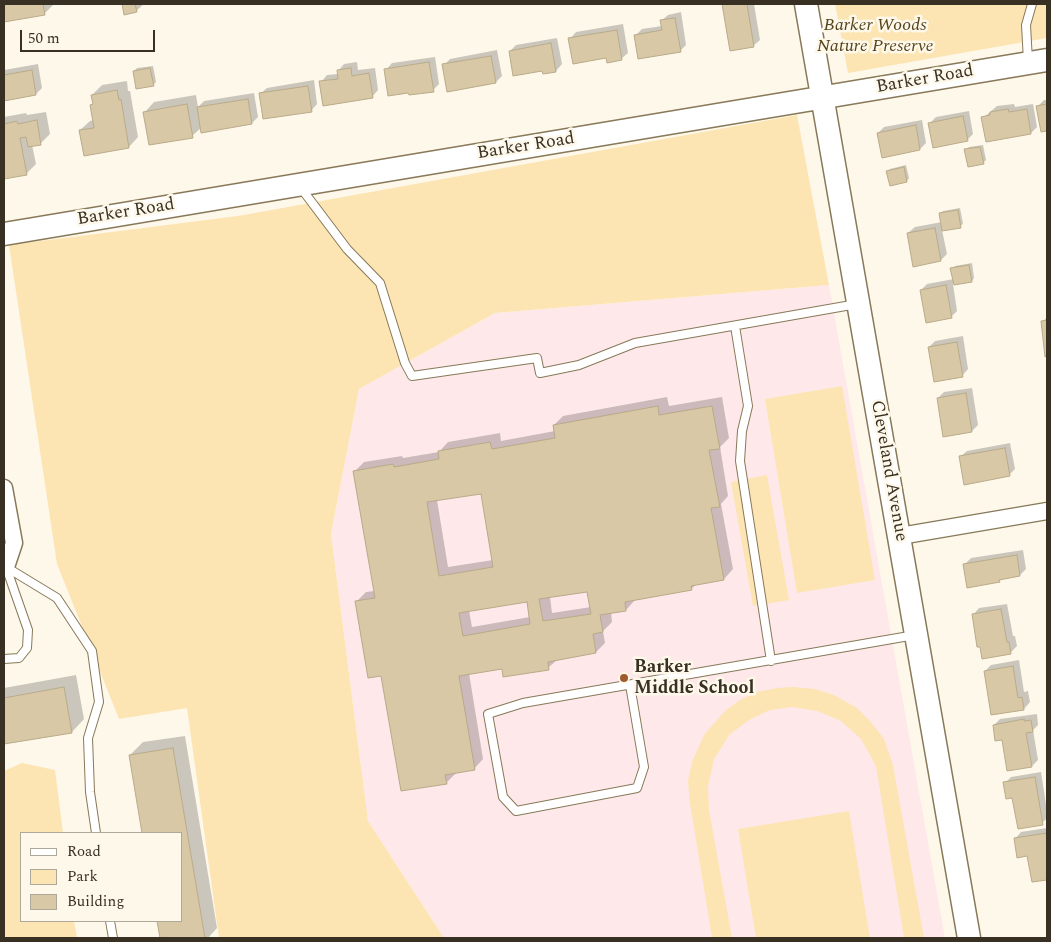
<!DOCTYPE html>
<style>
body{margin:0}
#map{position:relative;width:1051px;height:942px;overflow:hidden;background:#fef8ea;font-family:Spectral,serif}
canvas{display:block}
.frame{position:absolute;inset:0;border:5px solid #373023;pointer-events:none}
.legend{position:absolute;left:20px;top:832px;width:162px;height:90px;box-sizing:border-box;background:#fef8ea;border:1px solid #aea89a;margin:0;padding:6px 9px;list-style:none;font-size:15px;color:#373023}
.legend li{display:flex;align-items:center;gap:10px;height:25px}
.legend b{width:25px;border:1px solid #aea89a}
.scale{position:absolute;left:20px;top:30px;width:135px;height:22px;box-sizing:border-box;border:2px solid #373023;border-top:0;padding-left:6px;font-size:15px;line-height:18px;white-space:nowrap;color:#373023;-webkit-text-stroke:4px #fef8ea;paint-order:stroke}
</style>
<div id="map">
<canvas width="1051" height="942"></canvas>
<div class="frame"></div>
<ul class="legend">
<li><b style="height:6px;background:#fff"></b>Road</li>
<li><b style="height:14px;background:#fce5b3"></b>Park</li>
<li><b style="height:14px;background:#d8c8a6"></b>Building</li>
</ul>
<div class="scale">50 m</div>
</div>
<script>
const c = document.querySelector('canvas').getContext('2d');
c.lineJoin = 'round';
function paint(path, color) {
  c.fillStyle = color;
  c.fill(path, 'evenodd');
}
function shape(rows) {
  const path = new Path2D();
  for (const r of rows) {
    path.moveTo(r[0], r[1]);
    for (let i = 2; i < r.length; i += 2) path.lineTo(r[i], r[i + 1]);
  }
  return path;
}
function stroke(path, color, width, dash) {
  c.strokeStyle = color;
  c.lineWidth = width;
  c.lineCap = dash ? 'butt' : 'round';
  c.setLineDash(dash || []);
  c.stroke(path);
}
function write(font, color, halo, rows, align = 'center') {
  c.font = font + ' Spectral,serif';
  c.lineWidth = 5;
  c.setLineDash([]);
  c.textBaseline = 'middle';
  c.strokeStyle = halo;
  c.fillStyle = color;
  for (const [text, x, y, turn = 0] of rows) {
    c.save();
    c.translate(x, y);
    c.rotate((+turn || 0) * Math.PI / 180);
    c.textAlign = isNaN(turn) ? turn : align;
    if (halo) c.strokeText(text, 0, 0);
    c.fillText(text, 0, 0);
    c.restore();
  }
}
paint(shape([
 [829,285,945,938,444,938,368,821,331,534,359,389,495,313]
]), '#fee8ea');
paint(shape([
 [835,4,1047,4,1047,38,848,73],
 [797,115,829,285,495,313,359,389,331,534,368,821,444,938,219,938,187,708,119,719,57,564,9,245,238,216],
 [842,386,875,580,797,593,765,399],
 [767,475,789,600,753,606,731,482],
 [793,687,815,689,834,695,857,708,870,721,884,739,893,765,924,938,904,938,876,766,861,739,841,721,817,711,792,707,770,710,749,720,730,734,714,759,708,787,709,810,732,938,712,938,690,803,688,781,692,762,704,735,726,710,740,700,757,692,777,688],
 [22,763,55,770,63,833,21,833,21,921,74,921,77,938,4,938,4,771],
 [849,811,870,938,756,938,738,829]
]), '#fce5b3');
paint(shape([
 [4,4,54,4,44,14,4,21],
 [123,4,144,4,136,11,125,13],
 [723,4,754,4,760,40,753,46,731,50],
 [681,12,686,45,680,51,636,35,642,29,662,26,661,21,668,15],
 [623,24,628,53,621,59,607,57,570,39,576,32],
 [557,38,562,64,556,71,544,73,543,69,510,51,516,45],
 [497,50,502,76,496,82,444,65,450,59],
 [435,57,439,84,433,90,386,70,392,63],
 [357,62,358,70,375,68,378,90,372,97,321,82,327,75,338,74,338,71,344,64],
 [38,64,42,88,36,94,4,99,4,70],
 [153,66,156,82,153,85,134,71,137,68],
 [314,80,317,104,311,111,260,94,267,88],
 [127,81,128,91,130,91,138,137,129,147,80,130,90,121,94,120,92,105,94,103,92,95,102,85],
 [254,93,258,117,252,123,202,131,201,128,192,136,145,112,154,102,196,95,198,107,204,101],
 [1044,100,1047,100,1047,130,1042,131,1037,107],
 [1014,104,1015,107,1033,104,1037,127,1031,133,983,118,997,106],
 [969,111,973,134,967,140,930,123,936,117],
 [46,112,50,134,40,144,32,145,36,164,26,174,4,178,4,117,26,113,27,115],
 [922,120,926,143,920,149,878,133,884,127],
 [983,145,986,160,983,163,966,150,969,147],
 [906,165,909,178,907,181,888,171,890,169],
 [960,208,963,224,960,226,942,230,947,254,941,260,908,233,915,227,942,222,941,214,943,211],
 [972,263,974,278,972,281,953,284,957,311,951,317,921,290,927,284,954,279,952,269,955,266],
 [1047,317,1047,355,1046,355,1043,322],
 [963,336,968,369,962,376,929,347,935,341],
 [972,388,978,425,972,431,938,398,944,392],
 [667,397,669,406,722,397,729,438,720,447,728,496,721,504,733,569,724,579,697,584,691,589,635,600,626,610,611,612,612,622,603,631,605,643,596,652,558,659,548,668,503,667,469,673,483,759,474,769,456,773,446,783,382,675,356,602,366,592,375,591,354,472,364,462,402,456,403,458,439,452,448,442,500,433,501,441,555,431,554,425,563,416],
 [482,492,493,560,448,567,437,500],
 [588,591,591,607,552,613,550,597],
 [528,601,530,617,472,627,469,610],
 [1010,443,1015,469,1009,475,960,457,967,451],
 [1023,550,1026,569,1020,575,1002,578,999,581,964,565,971,558],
 [1007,604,1013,636,1015,636,1017,646,1010,653,973,615,979,608],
 [1019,660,1024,692,1028,691,1030,702,1024,709,985,671,991,665],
 [76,675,84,719,72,732,4,742,4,688],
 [1037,714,1038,725,1033,730,1038,760,1032,766,1003,739,994,725,1000,719],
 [185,736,217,928,208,938,161,938,158,921,181,921,181,833,143,833,130,755,143,742],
 [1041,772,1047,811,1047,818,1042,823,1013,796,1005,783,1011,777],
 [1047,828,1047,878,1033,881,1028,854,1015,839,1021,832]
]), '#0003');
const building = shape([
 [4,4,43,4,45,15,4,22,4,4],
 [122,4,135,4,137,12,124,15,122,4],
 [722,4,747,4,754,47,730,51,722,4],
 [675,18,681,52,638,59,634,35,662,30,660,20,675,18],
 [617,30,622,60,607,63,606,58,573,64,568,38,617,30],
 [551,43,556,72,543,74,542,71,513,76,509,51,551,43],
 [491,56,496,83,447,92,442,64,491,56],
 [429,62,434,92,409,95,408,93,388,96,384,69,429,62],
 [150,68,154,86,136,89,133,71,150,68],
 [351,68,352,76,369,73,373,98,323,106,319,81,338,79,337,70,351,68],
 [32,70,36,95,4,101,4,75,32,70],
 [308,86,312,112,263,119,259,93,308,86],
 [117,90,119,100,121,99,129,148,84,156,79,130,94,128,90,105,93,104,91,95,117,90],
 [248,99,252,124,201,133,197,107,248,99],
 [187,104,193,138,149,145,143,112,187,104],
 [1047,104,1047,131,1041,132,1036,106,1047,104],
 [1008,109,1009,112,1027,109,1031,134,986,142,981,117,990,115,990,112,1008,109],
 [963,116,968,141,933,148,928,123,963,116],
 [37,120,41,145,28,147,26,137,20,138,27,175,4,179,4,124,17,121,18,124,37,120],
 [916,125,920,150,882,158,877,133,916,125],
 [980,147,984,164,968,167,964,149,980,147],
 [904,167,907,182,890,186,886,171,904,167],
 [958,210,961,228,942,231,939,213,958,210],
 [935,228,941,261,913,267,907,233,935,228],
 [969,265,972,282,954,285,950,268,969,265],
 [946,285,952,318,926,323,920,290,946,285],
 [1047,320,1047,356,1045,357,1041,321,1047,320],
 [957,342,963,377,934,382,928,347,957,342],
 [966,393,972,432,943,437,937,398,966,393],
 [658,406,659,415,712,406,720,449,709,450,720,507,711,508,724,580,691,586,692,590,625,602,626,611,600,615,603,632,593,634,596,653,548,662,549,670,503,677,502,669,459,676,475,770,445,775,447,784,401,791,381,676,368,678,355,601,375,598,353,471,393,464,394,467,439,459,438,451,490,442,492,449,555,438,553,425,658,406],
 [481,494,493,567,439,576,427,502,481,494],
 [587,592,591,614,543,621,539,599,587,592],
 [527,602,530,624,463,636,459,613,527,602],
 [1005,448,1010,476,964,485,959,456,1005,448],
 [1017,555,1020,576,999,580,1000,582,967,588,963,564,1017,555],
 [1001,609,1007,642,1009,642,1011,654,982,659,980,647,977,647,972,614,1001,609],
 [1013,666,1018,698,1022,697,1024,710,991,715,984,671,1013,666],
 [64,687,72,733,4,744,4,698,64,687],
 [1024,719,1024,721,1031,720,1033,732,1026,733,1032,767,1007,771,1002,740,995,741,993,725,1024,719],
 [173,748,205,938,160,938,157,921,181,921,181,833,142,833,129,755,173,748],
 [1035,777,1043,825,1018,829,1012,798,1006,799,1003,782,1035,777],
 [1047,833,1047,880,1032,882,1027,856,1017,858,1014,838,1047,833]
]);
paint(building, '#d8c8a6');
stroke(building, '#b9aa89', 1);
const lane = shape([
 [1028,61,1026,25,1032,4],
 [301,188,347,249,380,283,405,363,412,376,537,358,540,373,579,365,635,343,857,304],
 [735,326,748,406,742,431,740,461,771,661],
 [6,567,57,598,92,651,99,702,88,738,90,792,96,833],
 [4,659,19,658,27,648,28,630,6,567],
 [630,685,644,767,637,788,516,811,503,797,488,714,523,703,915,635],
 [110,921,113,938]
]);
const street = shape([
 [4,488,14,543,6,567,4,569],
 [900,536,1047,511]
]);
const secondary = shape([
 [806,4,969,938],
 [4,234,1047,60]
]);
stroke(lane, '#877959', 10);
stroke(street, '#877959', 19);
stroke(secondary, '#877959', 25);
stroke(lane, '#fff', 8);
stroke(street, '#fff', 16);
stroke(secondary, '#fff', 22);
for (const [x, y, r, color] of [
 [624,678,5,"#9f5a2d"]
]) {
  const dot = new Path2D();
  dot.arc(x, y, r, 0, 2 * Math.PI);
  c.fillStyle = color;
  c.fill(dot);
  stroke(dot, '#fef8ea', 2);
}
write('italic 18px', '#55441b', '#fef8ea', [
 ["Barker Woods",875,26],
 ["Nature Preserve",875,47]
]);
write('18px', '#373023', '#fef8ea', [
 ["Barker Road",925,80,-10],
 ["Barker Road",526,147,-9],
 ["Barker Road",126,213,-9],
 ["Cleveland Avenue",888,471,80]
]);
write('bold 18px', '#373023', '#fef8ea', [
 ["Barker",634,668],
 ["Middle School",634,689]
], 'left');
</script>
